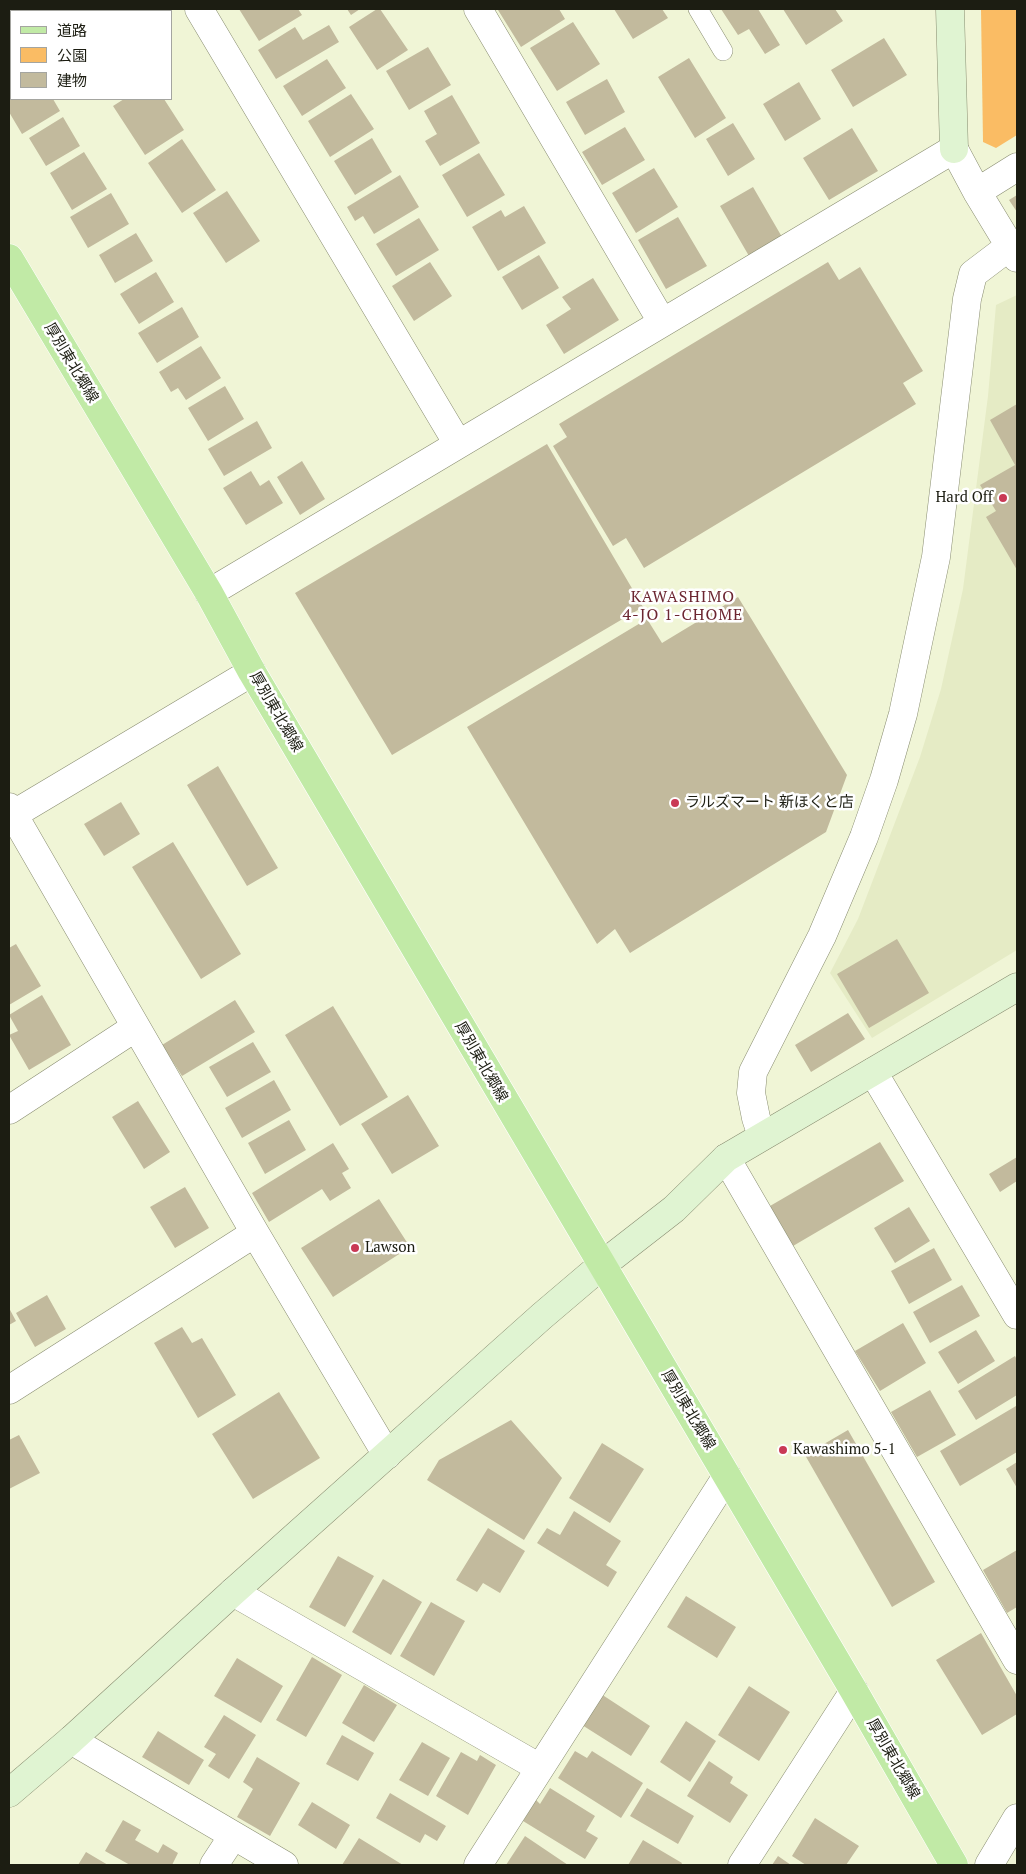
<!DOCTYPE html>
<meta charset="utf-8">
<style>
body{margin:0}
#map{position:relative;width:1026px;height:1874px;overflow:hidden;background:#f0f5d6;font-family:"PT Serif","Noto Sans JP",serif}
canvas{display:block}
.frame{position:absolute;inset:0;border:10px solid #1c1d12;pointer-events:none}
.legend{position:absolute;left:10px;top:10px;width:162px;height:90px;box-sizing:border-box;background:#fff;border:1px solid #a4a5a0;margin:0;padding:6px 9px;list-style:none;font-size:15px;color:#1c1d12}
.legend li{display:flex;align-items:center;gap:10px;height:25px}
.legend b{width:25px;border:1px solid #a4a5a0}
</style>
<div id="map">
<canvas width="1026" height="1874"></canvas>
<div class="frame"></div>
<ul class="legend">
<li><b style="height:6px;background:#c1eaa6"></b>道路</li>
<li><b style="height:14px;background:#fabc64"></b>公園</li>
<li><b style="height:14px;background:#c2ba9d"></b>建物</li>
</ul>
</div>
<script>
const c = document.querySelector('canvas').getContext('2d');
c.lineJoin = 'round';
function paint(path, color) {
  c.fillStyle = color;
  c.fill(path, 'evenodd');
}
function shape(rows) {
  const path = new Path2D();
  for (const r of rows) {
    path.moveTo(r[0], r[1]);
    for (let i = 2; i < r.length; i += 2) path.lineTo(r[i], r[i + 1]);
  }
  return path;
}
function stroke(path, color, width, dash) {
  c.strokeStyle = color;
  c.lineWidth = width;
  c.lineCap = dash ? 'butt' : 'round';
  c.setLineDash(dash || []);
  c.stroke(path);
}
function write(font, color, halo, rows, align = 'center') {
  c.font = font + ' "PT Serif","Noto Sans JP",serif';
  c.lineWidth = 5;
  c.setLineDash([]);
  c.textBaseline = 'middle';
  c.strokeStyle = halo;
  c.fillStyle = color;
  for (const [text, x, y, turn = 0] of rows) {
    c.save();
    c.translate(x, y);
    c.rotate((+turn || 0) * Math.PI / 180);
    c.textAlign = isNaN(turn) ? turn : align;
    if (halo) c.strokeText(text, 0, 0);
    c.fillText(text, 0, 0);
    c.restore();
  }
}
paint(shape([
 [1017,295,1017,950,872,1038,830,973,858,919,920,757,941,689,963,589,988,396,996,305]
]), '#e5ebc5');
paint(shape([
 [981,9,1017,9,1017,135,996,148,983,142]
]), '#fabc64');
paint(shape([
 [239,9,298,9,302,15,259,41],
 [347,9,360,9,351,15],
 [377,9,380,9,408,50,377,70,349,27],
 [499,9,559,9,565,19,521,47,498,10],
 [614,9,662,9,668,18,633,39],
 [721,9,758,9,780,45,765,54,749,29,738,35],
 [783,9,835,9,843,21,806,45],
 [573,22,600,64,557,91,530,48],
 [329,25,339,42,276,79,258,50,295,27,303,40],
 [884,38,907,75,853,107,831,70],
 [9,47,11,51,11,86,9,88],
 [428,47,451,85,409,110,386,71],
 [689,58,726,118,695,138,658,77],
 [327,59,346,88,302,116,283,86],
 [607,79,625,112,585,135,566,102],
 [799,82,821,119,785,141,763,104],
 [351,94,374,129,330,157,308,121],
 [11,95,11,99,53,99,60,111,22,134,9,112,9,97],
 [452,95,480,143,440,166,425,141,437,134,424,111],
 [124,99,164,99,184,130,145,155,113,106],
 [63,117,80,146,46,166,29,138],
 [733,123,755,159,728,176,706,139],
 [625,127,645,160,602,185,582,152],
 [852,128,878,171,829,200,803,158],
 [372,138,392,172,355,195,334,161],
 [182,139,216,190,182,213,148,163],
 [84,152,107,189,72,210,50,173],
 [479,153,505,195,467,217,442,175],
 [654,168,678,207,636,233,612,193],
 [400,175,419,207,374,234,363,216,355,221,347,207],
 [753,187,782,237,749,256,720,206],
 [227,191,260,241,226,263,193,213],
 [111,193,129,224,88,248,70,217],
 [1017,195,1017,212,1009,200],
 [524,206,546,243,498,271,472,227,501,210,505,217],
 [678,217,707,266,666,289,638,240],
 [419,218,439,250,396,276,376,244],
 [136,233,153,261,115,283,99,255],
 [539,255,559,288,522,310,502,277],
 [430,262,452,296,414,321,392,286],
 [828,262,839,280,860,267,923,371,903,383,916,404,644,568,626,538,613,546,553,446,567,437,559,424],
 [156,272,174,302,139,324,120,294],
 [593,278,619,320,564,354,546,325,571,309,562,297],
 [182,307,199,337,157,363,138,333],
 [201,346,221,378,186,400,178,388,171,392,159,372],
 [225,386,244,419,208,441,188,408],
 [1017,404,1017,570,986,517,996,511,980,485,1015,465,990,420],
 [257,421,272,448,224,476,208,449],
 [547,444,643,607,392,755,295,593],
 [302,461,325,499,300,515,277,477],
 [251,471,260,486,269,480,283,503,246,525,223,488],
 [738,597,847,775,826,832,630,953,615,929,597,944,467,727,647,619,662,643],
 [218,766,278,868,247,886,187,785],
 [121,802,140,834,104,856,84,824],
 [173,842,241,954,201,979,132,867],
 [897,939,929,993,869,1028,837,974],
 [16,944,41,986,9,1005,9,948],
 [42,995,71,1045,29,1070,9,1035,18,1031,9,1015],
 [235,1000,255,1032,182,1076,162,1045],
 [333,1006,388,1097,340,1126,285,1035],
 [848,1013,865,1039,811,1072,795,1045],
 [253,1042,271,1072,227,1097,209,1067],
 [274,1080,291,1110,242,1138,225,1108],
 [408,1095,439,1146,392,1174,361,1124],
 [138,1101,170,1152,144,1169,112,1117],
 [289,1120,306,1150,265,1174,248,1143],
 [880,1142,904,1181,793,1246,770,1206],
 [333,1143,349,1169,342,1173,351,1188,330,1201,322,1189,269,1222,252,1193],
 [1017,1157,1017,1181,1000,1192,989,1174],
 [185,1187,209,1228,175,1248,150,1207],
 [379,1199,410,1247,333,1297,301,1248],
 [909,1207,930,1241,895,1263,874,1228],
 [934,1248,952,1280,909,1304,891,1271],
 [962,1285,980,1316,930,1343,913,1312],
 [47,1295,66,1329,35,1347,16,1313],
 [9,1308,16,1321,9,1325],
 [903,1323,926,1363,880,1391,855,1351],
 [182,1327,192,1343,202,1338,236,1395,198,1418,154,1343],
 [976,1330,995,1361,958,1384,938,1352],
 [1015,1356,1017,1360,1017,1395,976,1420,958,1391],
 [930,1390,956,1435,917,1457,891,1412],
 [279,1392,320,1458,253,1499,212,1434],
 [1016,1406,1017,1409,1017,1452,960,1486,940,1451],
 [511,1420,562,1478,524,1540,427,1480,439,1460],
 [848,1430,935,1582,892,1607,805,1455],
 [19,1435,40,1473,9,1489,9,1440],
 [602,1443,644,1469,610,1523,569,1498],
 [1017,1462,1017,1488,1006,1469],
 [574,1511,621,1541,606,1565,617,1572,608,1587,537,1543,547,1528,560,1535],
 [488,1528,525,1551,500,1593,483,1583,477,1592,456,1580],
 [1017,1550,1017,1607,1007,1613,983,1570],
 [338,1556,374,1576,345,1627,309,1607],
 [383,1579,422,1602,391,1655,352,1632],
 [686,1596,736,1627,717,1658,667,1627],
 [431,1602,465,1621,434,1676,400,1656],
 [981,1633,1017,1696,1017,1714,982,1735,936,1660],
 [312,1657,342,1675,306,1737,276,1720],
 [237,1658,283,1686,261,1723,214,1696],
 [364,1685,397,1705,374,1742,342,1723],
 [749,1686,790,1712,759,1761,718,1735],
 [601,1694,650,1726,631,1756,582,1725],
 [224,1715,256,1735,229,1779,208,1766,216,1754,204,1747],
 [686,1721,716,1741,690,1782,660,1762],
 [158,1731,204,1760,189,1785,142,1757],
 [342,1735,374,1753,358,1781,326,1764],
 [422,1742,450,1758,428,1796,399,1780],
 [575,1751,587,1758,592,1751,643,1783,621,1818,558,1778],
 [461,1752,477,1761,480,1755,496,1765,468,1815,436,1796],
 [257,1757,300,1783,270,1836,237,1817,253,1789,243,1782],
 [709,1761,733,1777,730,1783,748,1795,730,1823,687,1796],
 [550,1788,595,1816,586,1831,598,1838,585,1859,523,1821,536,1800,540,1804],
 [647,1788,694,1816,678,1844,630,1816],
 [390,1793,446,1826,437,1841,425,1834,420,1843,376,1818],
 [312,1802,350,1825,336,1849,298,1825],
 [815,1818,859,1846,846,1865,806,1865,792,1856],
 [123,1820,141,1830,135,1840,158,1853,163,1844,178,1853,172,1865,130,1865,105,1851],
 [525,1836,568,1865,506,1865],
 [359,1838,403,1865,342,1865],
 [643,1840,682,1863,681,1865,628,1865],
 [86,1852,108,1865,78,1865],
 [778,1856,791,1865,772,1865]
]), '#c2ba9d');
const lane = shape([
 [698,9,723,51]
]);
const street = shape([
 [199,9,458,444],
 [478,9,662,322],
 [977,192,1017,167],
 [209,593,954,149,977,192,1017,258],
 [9,807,255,1233,387,1455],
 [9,817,252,672],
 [873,1072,1017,1315],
 [9,1110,136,1027],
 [762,1136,756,1118,751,1093,753,1072,822,936,864,837,884,780,903,714,936,557,967,299,973,274,1010,246],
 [726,1158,1017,1660],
 [9,1390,255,1233],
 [233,1592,540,1768],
 [71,1740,284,1865],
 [214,1865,233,1836],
 [478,1865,727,1476],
 [742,1865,854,1691],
 [989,1865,1017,1818]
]);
const secondary = shape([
 [950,9,954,149],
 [9,1793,71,1740,233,1592,542,1316,602,1265,674,1209,726,1158,1017,987]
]);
const primary = shape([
 [9,258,209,593,252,672,854,1691,954,1865]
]);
stroke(lane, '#888c70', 20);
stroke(street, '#888c70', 29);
stroke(secondary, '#888c70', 29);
stroke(primary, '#fff', 29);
stroke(lane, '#fff', 19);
stroke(street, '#fff', 28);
stroke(secondary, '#e0f4d2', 28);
stroke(primary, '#c1eaa6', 28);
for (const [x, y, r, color] of [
 [1003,498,5,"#c93955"],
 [675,803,5,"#c93955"],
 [355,1248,5,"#c93955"],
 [783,1450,5,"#c93955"]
]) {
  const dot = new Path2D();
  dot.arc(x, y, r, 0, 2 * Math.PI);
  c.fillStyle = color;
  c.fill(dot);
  stroke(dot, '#fff', 2);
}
write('15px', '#1c1d12', '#fff', [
 ["厚別東北郷線",71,363,59],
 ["厚別東北郷線",276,712,60],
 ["厚別東北郷線",481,1062,60],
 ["厚別東北郷線",688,1410,59],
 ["厚別東北郷線",893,1759,60]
]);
write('15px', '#1c1d12', '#fff', [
 ["Hard Off",993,498,"right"],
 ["ラルズマート 新ほくと店",685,803],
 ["Lawson",365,1248],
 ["Kawashimo 5-1",793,1450]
], 'left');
c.letterSpacing = '1px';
write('16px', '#6c2631', '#fff', [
 ["KAWASHIMO",683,597],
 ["4-JO 1-CHOME",683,615]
]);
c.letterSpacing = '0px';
</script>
